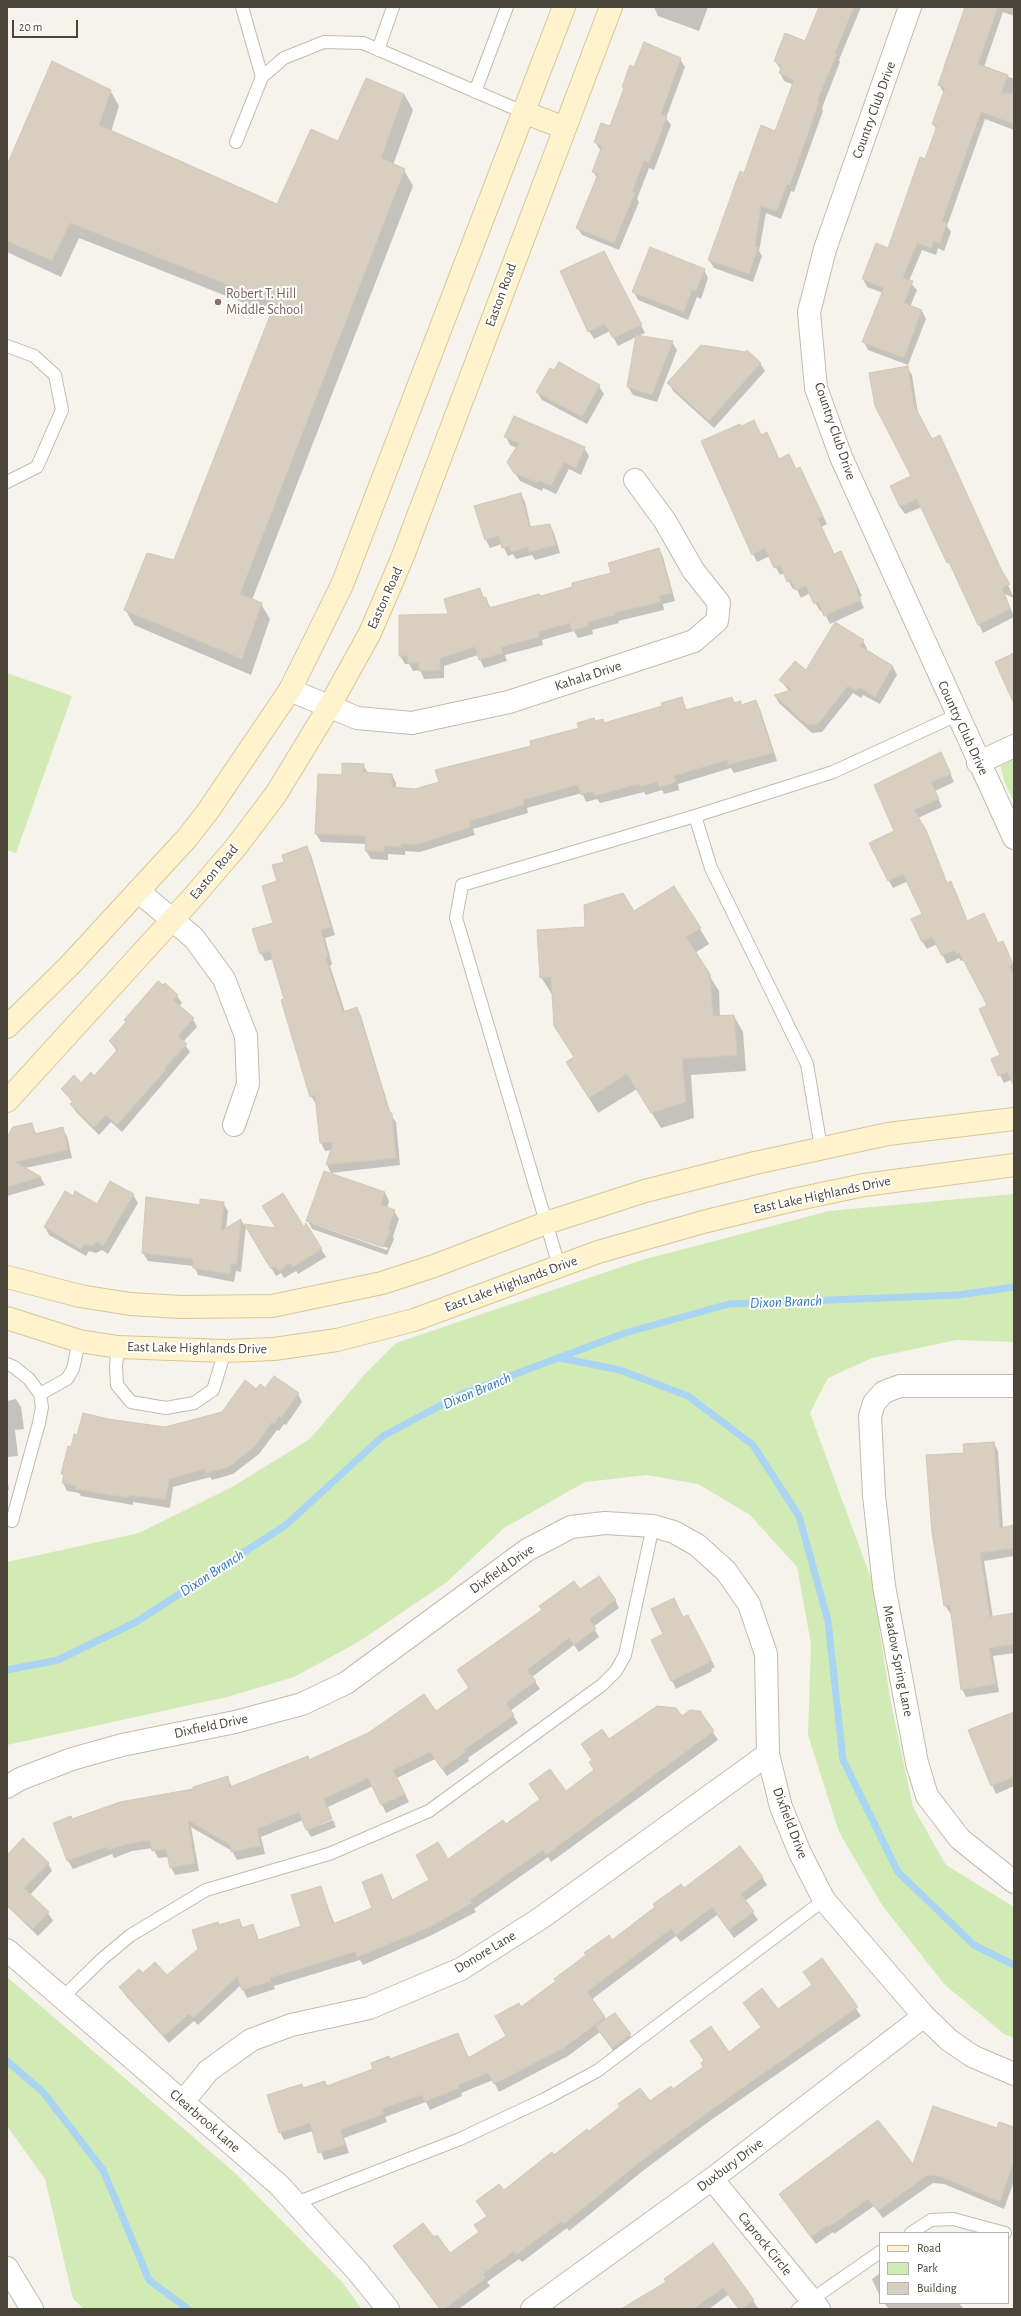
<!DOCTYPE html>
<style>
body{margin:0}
#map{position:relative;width:1021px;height:2316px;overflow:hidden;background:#f6f3ec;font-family:"Alegreya Sans",sans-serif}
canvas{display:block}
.frame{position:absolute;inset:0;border:8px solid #4b4439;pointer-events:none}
.legend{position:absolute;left:879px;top:2232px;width:130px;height:72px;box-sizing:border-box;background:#fff;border:1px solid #b7b4b0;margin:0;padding:5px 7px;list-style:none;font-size:12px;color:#4b4439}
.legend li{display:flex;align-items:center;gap:8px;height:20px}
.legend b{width:20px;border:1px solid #b7b4b0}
.scale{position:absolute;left:12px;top:20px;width:66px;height:18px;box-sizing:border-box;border:2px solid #4b4439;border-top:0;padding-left:5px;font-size:12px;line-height:14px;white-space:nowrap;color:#4b4439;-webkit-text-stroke:3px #fff;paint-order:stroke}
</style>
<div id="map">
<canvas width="1021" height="2316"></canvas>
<div class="frame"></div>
<ul class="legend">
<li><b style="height:5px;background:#fff3cd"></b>Road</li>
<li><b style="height:11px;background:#d2eab5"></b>Park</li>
<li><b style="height:11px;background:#d8cfc1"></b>Building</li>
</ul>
<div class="scale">20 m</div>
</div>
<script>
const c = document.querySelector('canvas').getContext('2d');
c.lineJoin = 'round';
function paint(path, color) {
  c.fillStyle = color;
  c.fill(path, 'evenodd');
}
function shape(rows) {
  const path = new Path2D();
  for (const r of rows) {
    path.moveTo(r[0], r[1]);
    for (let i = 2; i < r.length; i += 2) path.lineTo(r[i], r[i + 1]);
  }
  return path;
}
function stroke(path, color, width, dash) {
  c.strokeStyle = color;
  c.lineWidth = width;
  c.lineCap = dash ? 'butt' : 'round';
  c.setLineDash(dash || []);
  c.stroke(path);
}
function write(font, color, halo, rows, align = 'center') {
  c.font = font + ' "Alegreya Sans",sans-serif';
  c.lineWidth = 4;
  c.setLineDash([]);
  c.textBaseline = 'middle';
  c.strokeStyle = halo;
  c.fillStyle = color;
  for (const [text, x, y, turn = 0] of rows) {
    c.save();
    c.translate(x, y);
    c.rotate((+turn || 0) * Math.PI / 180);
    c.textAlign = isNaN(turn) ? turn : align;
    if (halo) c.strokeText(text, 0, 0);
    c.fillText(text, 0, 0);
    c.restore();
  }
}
paint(shape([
 [7,673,72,696,16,853,7,850],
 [1014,757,1014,802,1005,783,1000,764],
 [1014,1194,1014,1342,956,1340,872,1358,828,1378,810,1413,872,1581,890,1698,913,1807,946,1865,1014,1907,1014,2038,1004,2034,944,1984,882,1905,839,1832,808,1735,811,1644,797,1567,750,1515,698,1484,647,1475,585,1482,504,1528,447,1582,360,1641,294,1677,227,1697,7,1745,7,1562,139,1533,232,1487,310,1439,365,1374,396,1343,642,1260,829,1211],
 [7,1977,234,2172,342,2282,362,2309,84,2309,73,2299,45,2179,7,2126]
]), '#d2eab5');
paint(shape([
 [654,7,708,7,699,31,658,16],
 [820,7,861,7,839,60,840,62,822,108,823,111,794,192,791,191,781,219,766,213,759,251,762,256,753,282,714,268,709,260,744,174,776,132,794,85,784,81,780,73,781,70,775,61,805,42],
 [969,7,1014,7,1014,16,1003,12,984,67,1014,79,1014,130,985,119,947,226,951,232,944,251,938,248,936,255,922,250,909,281,917,290,910,307,922,311,926,319,908,365,868,350,864,342,883,293,867,287,863,279,889,249,926,161,937,130,933,124,944,93,939,85,946,67,944,65,963,15],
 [680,59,685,67,666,118,671,125,654,170,649,168,637,199,639,202,619,250,582,235,577,227,597,178,594,172,601,151,595,142,611,127,625,90,623,87,635,68],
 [110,90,119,106,111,132,278,205,339,142,404,94,413,110,393,165,404,170,413,186,252,600,261,604,270,619,251,675,134,625,125,609,174,561,272,314,79,238,61,277,7,252,7,167],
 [609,260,645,333,638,336,672,342,677,350,657,402,633,395,628,387,636,337,618,346,610,331,594,339,589,331],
 [704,270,708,278,701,299,697,297,688,320,638,300,634,292],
 [760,363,765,371,714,428,673,391,669,383],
 [907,367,912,375,918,414,932,440,944,444,1014,598,1005,594,1014,617,983,633,922,507,905,514,900,507,912,477],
 [555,372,599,386,604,394,587,424,542,400,537,392],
 [514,417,584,448,589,456,581,475,569,469,556,494,543,488,542,491,520,481,513,470,517,448,510,445,506,437],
 [754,422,761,436,779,460,796,470,800,468,827,524,821,527,834,555,845,560,862,596,859,597,864,608,830,624,823,610,820,611,810,593,801,598,796,588,793,589,784,573,780,575,770,556,757,562,753,554,741,428],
 [521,494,525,502,531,528,550,525,554,533,560,553,535,560,532,555,516,559,513,554,508,556,502,544,490,548,486,540],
 [659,549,663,557,675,601,663,604,664,610,618,621,619,623,592,630,593,634,578,638,574,631,542,640,543,645,505,655,507,661,484,668,478,655,444,666,444,678,424,679,420,670,413,671,409,664,405,664,400,656,479,589,491,608,573,588,612,573],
 [863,641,867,648,866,651,893,667,897,675,880,704,863,695,861,698,853,693,822,732,812,733,779,703,775,696,790,692,780,680,806,671],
 [681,698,687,711,732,698,735,703,740,702,742,706,756,702,760,709,777,761,734,773,731,768,678,784,679,790,664,794,662,790,646,795,644,792,600,803,597,799,586,802,582,793,527,808,528,813,473,829,475,835,420,852,405,851,405,855,388,854,388,860,371,859,366,851,366,844,321,842,316,834,342,776,363,765,368,773,392,775,396,783,396,789,415,790,440,782,595,722,604,724,663,707],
 [945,761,954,782,935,791,942,807,918,818,930,839,947,884,951,882,955,890,968,922,988,922,998,944,1002,942,1014,967,1014,1085,1011,1080,1004,1083,992,1059,1001,1055,988,1006,964,960,961,961,959,958,947,964,937,944,927,949,922,941,923,914,908,881,893,888,889,881,896,832],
 [307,847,311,855,335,935,325,938,332,964,330,966,345,1012,357,1008,361,1016,391,1115,396,1122,400,1165,331,1173,327,1165,332,1150,325,1151,321,1143,316,1104,311,1096,274,959,265,961,261,953,275,924,278,882,285,862],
 [634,913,700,929,709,944,695,953,719,991,720,1017,734,1016,743,1032,746,1071,691,1075,694,1118,661,1128,637,1089,598,1113,567,1062,575,1057,553,993,551,993,541,977,587,928],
 [177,996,182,1003,179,1007,193,1019,197,1027,183,1042,190,1052,122,1132,111,1122,99,1135,76,1112,71,1104,73,1103,62,1089,81,1084,94,1077,117,1051,110,1042],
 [31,1124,37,1135,62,1128,67,1136,72,1158,25,1168,41,1178,45,1185,7,1196,7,1139],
 [385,1193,389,1201,387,1208,394,1211,399,1219,393,1236,394,1239,387,1255,312,1229,308,1221],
 [313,1222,388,1248,387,1250,313,1224],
 [133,1195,138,1203,108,1254,102,1250,96,1253,89,1251,86,1256,49,1235,45,1227,73,1197,98,1205],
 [223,1203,228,1211,226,1229,241,1220,244,1225,277,1229,305,1230,306,1225,326,1257,298,1274,296,1271,284,1278,281,1273,276,1276,246,1226,241,1272,236,1271,234,1282,198,1275,194,1266,148,1261,143,1253,201,1206],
 [265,1389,298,1394,302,1402,286,1425,284,1424,279,1431,277,1430,259,1454,233,1474,212,1480,210,1477,173,1487,170,1508,133,1502,133,1505,81,1496,79,1493,67,1491,63,1483,64,1477,62,1473,78,1436,108,1420,165,1428,223,1412,257,1391],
 [16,1399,21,1407,24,1429,15,1430,18,1456,7,1457,7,1401],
 [994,1443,998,1451,1003,1528,1014,1526,1014,1556,984,1561,993,1618,1014,1614,1014,1653,993,1656,999,1692,966,1697,962,1689,952,1613,950,1613,945,1605,965,1454],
 [7,1476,9,1490,7,1490],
 [580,1590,615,1600,619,1608,593,1627,599,1637,579,1652,574,1645,532,1677,540,1689,510,1711,518,1723,468,1758,469,1761,447,1776,435,1759,397,1778,409,1802,386,1813,373,1786,328,1807,332,1818,306,1828,303,1820,261,1837,265,1854,237,1860,232,1851,191,1827,199,1871,175,1875,171,1867,169,1857,158,1858,153,1848,132,1851,114,1858,112,1854,73,1869,68,1861,55,1823,194,1790,228,1778,232,1787,309,1761,436,1712,470,1689],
 [683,1618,692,1624,715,1667,711,1669,712,1671,676,1689,652,1640,664,1634],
 [700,1712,718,1740,551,1862,548,1857,474,1909,476,1912,432,1935,363,1965,360,1960,274,1986,275,1989,247,1998,241,1985,198,2025,194,2021,169,2043,125,1995,121,1987,143,1974,167,1977,199,1949,220,1926,239,1920,243,1928,253,1925,259,1940,302,1927,320,1887,335,1925,374,1909,382,1875,393,1901,431,1880,447,1861,506,1826,540,1800,530,1785,566,1792,595,1771,609,1740],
 [1014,1713,1014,1786,996,1794,969,1731],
 [333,1820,336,1827,311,1837,307,1830],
 [7,1856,48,1863,52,1871,30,1895,48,1913,53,1921,38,1936,7,1906],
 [762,1877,767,1885,745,1901,758,1920,734,1938,717,1915,681,1942,676,1936,591,2000,606,2020,615,2014,635,2043,617,2056,600,2032,568,2056,499,2092,493,2080,461,2093,462,2096,430,2110,426,2102,385,2117,387,2122,344,2138,349,2153,324,2160,313,2131,284,2140,280,2132,303,2089,325,2082,328,2087,458,2034,469,2058,507,2037,521,2008,683,1890],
 [822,1959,861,2016,711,2120,644,2170,569,2231,567,2228,522,2262,519,2259,487,2282,490,2286,459,2309,440,2309,394,2247,433,2239,450,2254,479,2233,488,2217,478,2202,504,2192,589,2133,673,2090,705,2067,704,2061,691,2042,729,2053,762,2028,778,2010,812,1985],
 [1014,2128,1014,2181,1004,2209,944,2184,933,2183,883,2218,874,2206,834,2234,833,2232,816,2244,785,2202,913,2166,997,2130],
 [713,2244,758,2308,739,2309,728,2295,709,2309,626,2309,667,2282],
 [880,2273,880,2297,872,2279],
 [884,2303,959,2303,964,2309,889,2309]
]), '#0003');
stroke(shape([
 [560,1358,620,1370,688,1396,753,1445,799,1516,828,1621,843,1760,898,1872,974,1945,1014,1965],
 [7,1670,58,1660,136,1622,286,1525,383,1436,462,1394,625,1333,729,1304,958,1295,1014,1287],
 [7,2061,43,2092,103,2170,149,2280,188,2309]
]), '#a9d4f2', 7);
const building = shape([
 [819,7,854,7,835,53,837,54,817,101,819,102,790,185,787,184,777,211,761,206,755,246,758,247,749,274,708,260,740,171,744,173,761,125,775,131,794,80,779,73,782,65,774,61,785,33,805,41,819,7],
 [965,7,998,7,978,64,1008,75,1001,93,1014,93,1014,124,981,112,942,221,947,223,940,243,934,241,931,248,917,243,903,278,913,281,904,303,922,310,904,358,862,342,884,288,862,279,876,243,888,248,920,157,925,159,937,126,932,124,945,88,938,85,965,7],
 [644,42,681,58,661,114,667,117,649,163,644,161,632,192,635,193,614,243,576,228,598,174,592,172,602,146,594,142,601,123,610,126,624,88,622,87,630,65,634,67,644,42],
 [52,61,111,90,99,125,277,204,311,129,338,141,366,78,404,94,381,158,405,169,240,594,262,603,242,659,124,610,147,553,174,560,275,303,70,223,52,261,7,241,7,165,52,61],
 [650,247,705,269,696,291,692,290,684,312,632,292,650,247],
 [604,251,642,325,613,338,605,324,588,332,560,271,604,251],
 [636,335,673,341,652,395,627,387,636,335],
 [701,345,746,352,747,350,761,363,709,421,667,383,701,345],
 [559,362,600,385,582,417,536,392,550,368,554,370,559,362],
 [908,366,914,405,932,439,940,435,1001,569,1010,584,1002,588,1010,609,978,625,949,562,947,563,917,499,900,507,890,486,911,476,875,406,869,373,908,366],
 [514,416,585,447,576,468,564,462,551,486,539,481,538,483,514,473,507,462,519,443,504,437,514,416],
 [754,420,761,435,767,432,779,459,789,454,796,469,800,467,823,516,818,519,834,554,841,551,858,588,856,589,861,600,824,616,818,602,814,604,806,586,795,590,791,580,787,582,780,565,774,568,765,548,752,555,701,441,740,424,742,426,754,420],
 [521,493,529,527,550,524,556,545,529,552,528,547,511,552,509,546,502,548,499,536,485,540,474,506,521,493],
 [659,548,672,593,659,596,661,602,614,613,615,615,588,622,589,626,572,631,570,623,538,632,539,637,501,647,503,653,479,660,475,647,440,658,440,670,419,671,419,663,408,663,407,656,399,656,399,615,448,614,444,599,480,588,483,598,486,597,489,608,539,594,541,596,572,587,572,583,611,573,608,563,659,548],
 [835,622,864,640,860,646,893,666,875,697,859,687,857,691,848,686,818,724,807,725,774,695,792,690,779,680,795,661,806,670,835,622],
 [1014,653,1014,704,995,662,1014,653],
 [682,697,686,710,732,697,734,703,741,701,741,705,756,700,773,753,728,765,727,760,674,776,676,782,659,787,657,782,640,787,639,784,594,796,593,791,581,795,578,785,523,800,524,805,470,821,471,827,415,845,401,844,401,847,384,846,384,852,365,851,366,836,315,834,318,774,342,775,342,763,364,764,363,772,392,774,392,787,415,789,439,782,435,770,531,746,530,741,579,728,577,723,594,718,595,721,603,719,604,723,662,706,661,703,682,697],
 [941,752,951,774,931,782,939,799,914,810,926,830,947,883,951,881,967,921,984,913,998,943,1003,941,1013,964,1009,966,1014,976,1014,1086,1007,1072,998,1076,991,1059,1000,1055,979,1009,987,1005,959,952,956,954,954,950,942,956,932,937,922,942,911,919,922,914,903,874,888,881,869,843,894,831,874,785,941,752],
 [307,846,331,927,321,930,328,956,326,958,343,1012,357,1007,390,1113,392,1113,396,1158,326,1165,333,1142,320,1143,315,1095,310,1097,281,1000,284,999,270,951,260,954,252,929,273,923,262,886,277,881,272,865,284,862,282,855,307,846],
 [674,886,701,928,686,937,710,974,713,1016,734,1015,737,1055,682,1059,686,1102,651,1113,627,1074,589,1098,566,1062,574,1057,554,1026,551,977,540,978,537,930,585,927,584,905,623,893,634,911,674,886],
 [158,981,163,985,165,983,178,995,173,1000,194,1018,178,1036,187,1044,165,1068,166,1070,117,1125,106,1115,94,1128,70,1104,73,1101,61,1089,74,1075,81,1083,91,1072,94,1076,118,1049,109,1041,126,1022,124,1020,158,981],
 [32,1123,35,1134,63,1127,68,1150,16,1162,41,1177,7,1187,7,1137,13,1127,32,1123],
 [324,1171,385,1192,381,1205,395,1210,388,1230,391,1230,383,1247,306,1221,324,1171],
 [110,1181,134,1194,103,1246,97,1242,91,1246,84,1244,81,1249,44,1227,65,1191,73,1196,75,1191,97,1204,110,1181],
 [283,1193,304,1227,306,1223,322,1249,293,1267,290,1263,279,1271,275,1266,271,1269,244,1224,276,1228,262,1206,283,1193],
 [146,1197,200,1205,200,1199,224,1202,221,1231,241,1219,237,1264,231,1264,230,1274,193,1268,193,1259,142,1253,146,1197],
 [274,1376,299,1393,281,1418,279,1416,274,1424,272,1422,255,1446,229,1467,206,1473,205,1469,169,1479,166,1500,129,1495,128,1498,75,1489,76,1486,62,1483,64,1474,61,1474,68,1446,71,1447,74,1434,77,1435,83,1413,108,1419,165,1427,222,1412,245,1380,256,1389,260,1384,265,1388,274,1376],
 [994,1442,1000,1528,1014,1525,1014,1548,980,1553,990,1617,1014,1613,1014,1644,989,1648,996,1684,961,1690,950,1605,944,1606,932,1532,926,1455,964,1453,963,1444,994,1442],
 [599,1576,616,1600,589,1619,596,1629,574,1645,569,1638,527,1670,536,1681,506,1703,514,1715,464,1750,466,1752,442,1769,430,1752,393,1770,405,1794,381,1805,368,1778,324,1799,332,1819,306,1830,299,1812,257,1829,261,1846,231,1852,230,1845,188,1820,195,1863,170,1868,166,1849,152,1851,150,1840,127,1844,108,1850,107,1847,67,1861,53,1823,71,1816,72,1819,120,1802,193,1789,193,1787,228,1776,230,1787,308,1756,309,1760,368,1733,424,1694,436,1711,469,1688,457,1670,542,1610,539,1606,574,1581,580,1589,599,1576],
 [674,1598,683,1617,688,1615,711,1659,708,1661,709,1663,671,1681,651,1640,663,1634,651,1609,674,1598],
 [657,1706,676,1708,682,1716,690,1710,700,1711,714,1731,546,1855,543,1850,470,1900,472,1903,428,1928,357,1957,355,1952,270,1978,271,1981,242,1990,237,1977,193,2018,189,2014,164,2036,119,1987,139,1969,143,1973,155,1962,167,1975,198,1949,192,1930,218,1922,219,1925,239,1919,242,1928,253,1924,258,1940,301,1926,291,1895,321,1886,333,1924,372,1908,362,1882,382,1874,392,1900,429,1880,416,1855,438,1842,448,1859,503,1820,506,1824,540,1799,529,1784,550,1769,566,1791,594,1770,589,1762,592,1760,581,1744,602,1729,609,1739,657,1706],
 [1014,1712,1014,1777,991,1786,968,1730,1014,1712],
 [23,1838,49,1863,24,1888,49,1912,33,1929,7,1906,7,1855,23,1838],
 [740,1846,763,1877,741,1894,754,1912,729,1930,712,1907,676,1935,671,1929,587,1992,605,2017,564,2048,494,2084,488,2073,458,2085,459,2088,425,2102,422,2095,382,2109,384,2114,341,2130,345,2145,318,2153,310,2123,279,2133,267,2095,302,2084,303,2088,325,2081,327,2086,373,2069,371,2063,389,2056,390,2059,458,2033,468,2058,506,2036,495,2016,519,2003,521,2007,556,1981,554,1979,586,1955,584,1953,609,1935,612,1940,655,1907,653,1904,681,1884,684,1888,740,1846],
 [822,1958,858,2007,707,2113,640,2162,564,2224,562,2221,516,2255,514,2251,483,2274,486,2278,444,2309,440,2309,393,2246,423,2223,434,2237,437,2235,450,2253,479,2232,474,2225,487,2216,476,2201,499,2184,504,2190,552,2152,554,2155,587,2129,589,2131,620,2107,618,2104,640,2088,650,2101,671,2086,673,2089,703,2067,701,2063,704,2060,690,2041,711,2026,729,2052,761,2027,743,2003,762,1988,778,2009,812,1985,803,1972,822,1958],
 [615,2013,631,2034,612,2048,595,2026,615,2013],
 [933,2106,997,2128,999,2122,1014,2127,1014,2161,1000,2202,939,2176,928,2175,878,2211,868,2199,829,2227,828,2225,811,2237,779,2194,878,2120,913,2164,933,2106],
 [713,2243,754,2300,742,2309,739,2309,723,2288,693,2309,621,2309,666,2282,664,2279,713,2243]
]);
paint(building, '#d8cfc1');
stroke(building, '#d3c7b4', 1);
const service = shape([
 [242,7,262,77],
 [378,50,393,7],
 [475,92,507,7],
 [236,142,262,77,284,58,324,42,363,43,523,112],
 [7,346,34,356,55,375,62,410,37,467,7,482],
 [695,816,711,868,807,1064,821,1148],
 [559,1266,456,918,462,885,695,816,833,772,957,715],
 [118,1347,116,1366,117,1385,131,1402,166,1408,194,1403,213,1390,225,1351],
 [7,1364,14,1367,29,1379,40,1394],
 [12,1521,39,1423,42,1407,40,1394,67,1379,73,1369,79,1341],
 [62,1998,102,1959,131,1935,206,1890,329,1854,429,1811,602,1685,616,1671,625,1655,653,1526],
 [296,2203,460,2139,545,2099,597,2071,824,1900],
 [911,2233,931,2220,953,2219,1005,2233],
 [798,2309,880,2252]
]);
const minor = shape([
 [910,7,825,249,809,312,816,388,841,457,1014,838],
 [290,690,357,718,412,723,509,702,694,641,717,621,719,603,693,570,665,521,635,480],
 [978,763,1014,746],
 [138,891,194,938,224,979,246,1036,248,1084,234,1125],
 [1014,1386,900,1386,884,1392,874,1403,870,1416,874,1495,884,1586,917,1763,927,1796,960,1839,1014,1882],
 [7,1787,20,1779,72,1759,122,1745,235,1722,302,1704,346,1683,527,1550,571,1527,605,1523,653,1526,674,1532,697,1545,726,1571,749,1604,766,1654,768,1754,781,1807,800,1853,824,1900,924,2016,949,2040,972,2056,1014,2074],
 [7,1950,279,2185,358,2272,388,2309],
 [183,2102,208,2071,251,2040,291,2025,369,2008,461,1969,541,1918,768,1754],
 [712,2179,819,2309],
 [7,2268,32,2309],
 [532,2309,712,2179,924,2016]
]);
const secondary = shape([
 [523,112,565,128],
 [7,1027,70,965,187,838,208,811,290,690,342,585,564,7],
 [7,1101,194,896,236,847,276,794,329,707,370,633,401,561,611,7],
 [7,1277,80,1296,130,1304,181,1307,272,1306,382,1283,434,1266,546,1223,645,1191,755,1163,888,1134,1014,1119],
 [7,1318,79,1341,118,1347,225,1351,274,1349,337,1340,414,1320,598,1252,703,1222,793,1200,864,1185,1014,1165]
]);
stroke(service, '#c2bbae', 14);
stroke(minor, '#c2bbae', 24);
stroke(secondary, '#d6c79b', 24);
stroke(service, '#fff', 12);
stroke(minor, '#fff', 22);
stroke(secondary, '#fff3cd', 22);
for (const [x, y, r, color] of [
 [218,302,4,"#8d6e63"]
]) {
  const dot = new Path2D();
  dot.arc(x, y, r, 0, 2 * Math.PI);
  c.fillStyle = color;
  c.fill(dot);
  stroke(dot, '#fff', 1.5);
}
write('14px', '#4b4439', '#fff', [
 ["Country Club Drive",874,110,-70],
 ["Easton Road",501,295,-70],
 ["Country Club Drive",835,431,71],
 ["Easton Road",385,598,-66],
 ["Kahala Drive",588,676,-18],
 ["Country Club Drive",963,728,65],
 ["Easton Road",214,872,-50],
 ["East Lake Highlands Drive",822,1195,-12],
 ["East Lake Highlands Drive",511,1284,-20],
 ["East Lake Highlands Drive",197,1348,1],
 ["Dixfield Drive",502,1569,-35],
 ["Meadow Spring Lane",898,1661,79],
 ["Dixfield Drive",211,1726,-12],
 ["Dixfield Drive",790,1823,69],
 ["Donore Lane",485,1952,-31],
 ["Clearbrook Lane",205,2121,41],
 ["Duxbury Drive",730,2165,-37],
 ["Caprock Circle",765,2244,51]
]);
write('14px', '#785e54', '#fff', [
 ["Robert T. Hill",226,294],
 ["Middle School",226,310]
], 'left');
write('italic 15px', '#2e7ab2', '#fff', [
 ["Dixon Branch",786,1302,-2],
 ["Dixon Branch",477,1391,-23],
 ["Dixon Branch",212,1573,-33]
]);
</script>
